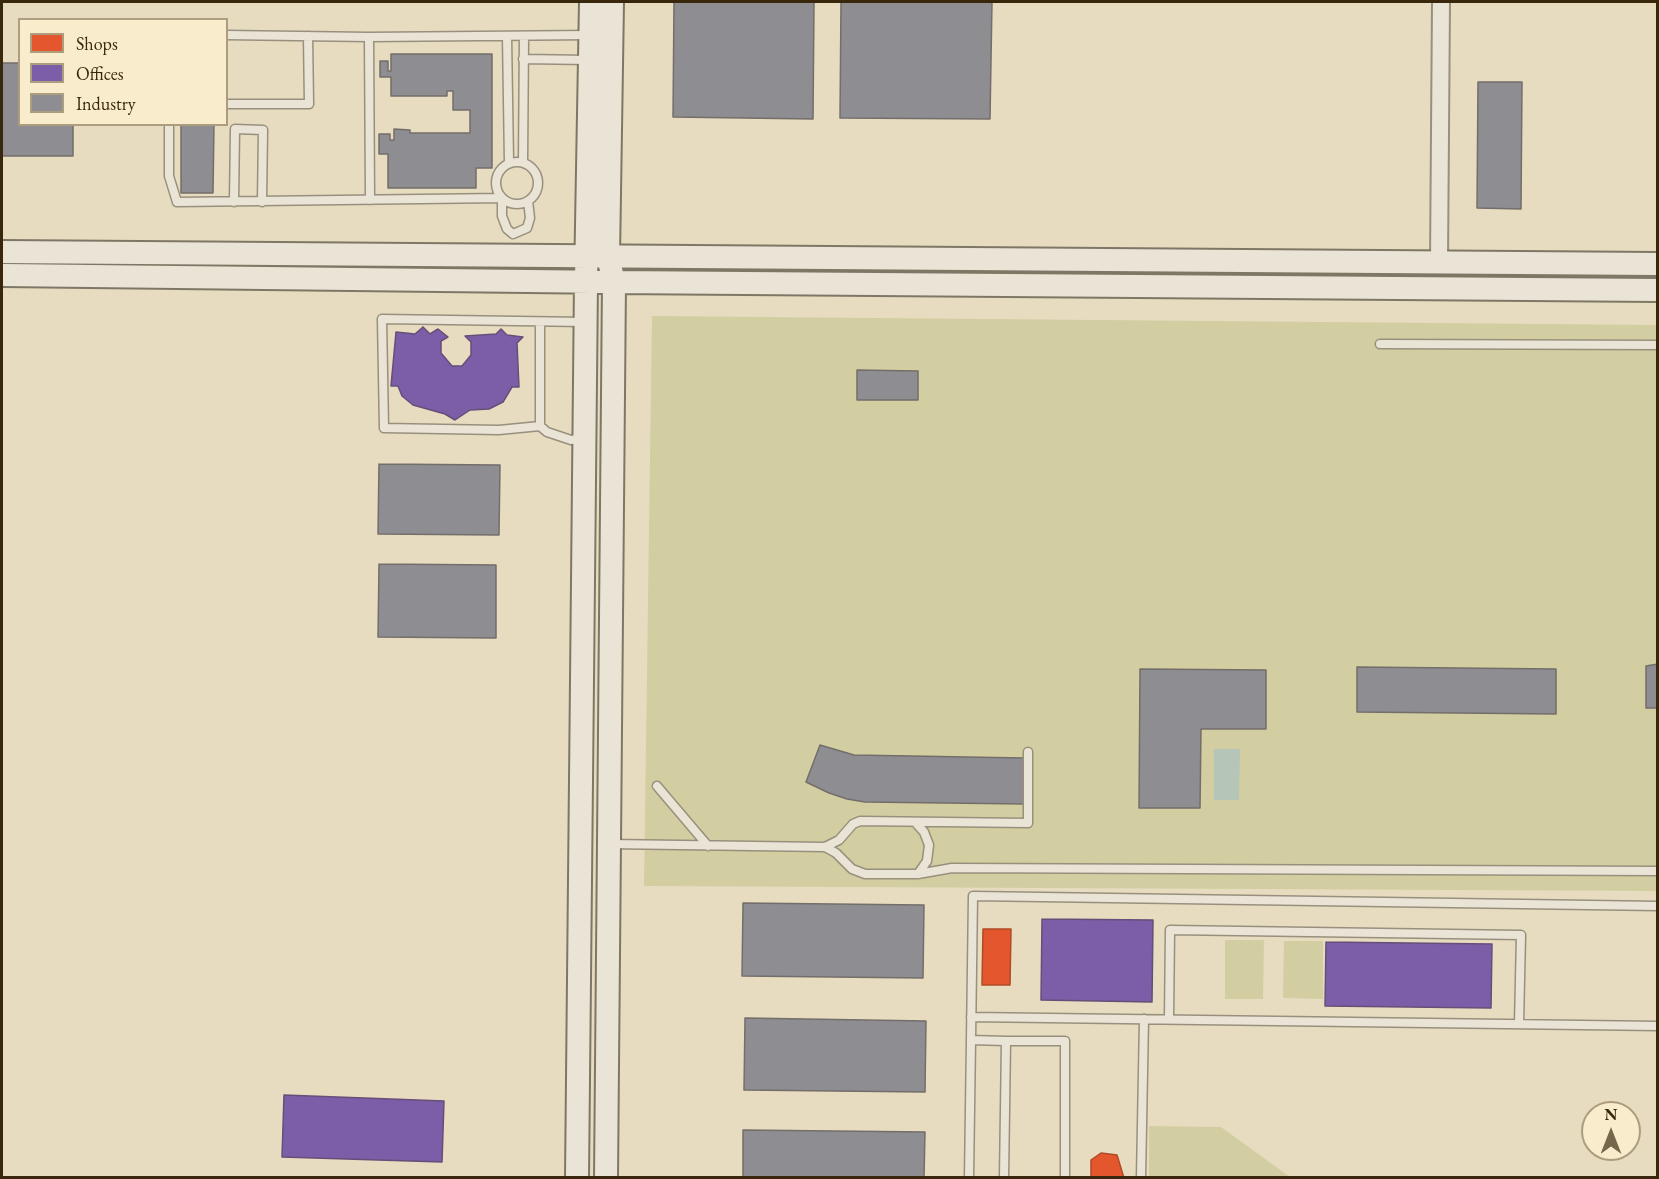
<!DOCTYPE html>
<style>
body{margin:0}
#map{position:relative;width:1659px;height:1179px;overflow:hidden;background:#e7dcc0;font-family:"EB Garamond",serif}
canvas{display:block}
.frame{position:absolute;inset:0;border:3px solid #39270c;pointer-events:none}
.legend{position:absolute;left:18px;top:18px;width:210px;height:108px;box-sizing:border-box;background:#f9eccc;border:2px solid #ac9d7f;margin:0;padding:8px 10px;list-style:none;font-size:18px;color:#39270c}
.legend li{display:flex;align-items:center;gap:12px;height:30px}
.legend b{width:30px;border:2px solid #ac9d7f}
.north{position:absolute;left:1581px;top:1101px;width:60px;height:60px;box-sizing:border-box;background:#f9eccc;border:2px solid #ac9d7f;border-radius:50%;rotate:0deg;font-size:16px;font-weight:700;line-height:24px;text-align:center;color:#39270c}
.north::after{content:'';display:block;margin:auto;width:21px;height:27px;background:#76664b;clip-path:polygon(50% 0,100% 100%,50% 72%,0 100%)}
</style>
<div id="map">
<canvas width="1659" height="1179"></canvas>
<div class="frame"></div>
<ul class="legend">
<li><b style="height:16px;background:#e4572e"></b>Shops</li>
<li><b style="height:16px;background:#7b5ea7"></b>Offices</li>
<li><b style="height:16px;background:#8d8d92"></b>Industry</li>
</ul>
<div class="north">N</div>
</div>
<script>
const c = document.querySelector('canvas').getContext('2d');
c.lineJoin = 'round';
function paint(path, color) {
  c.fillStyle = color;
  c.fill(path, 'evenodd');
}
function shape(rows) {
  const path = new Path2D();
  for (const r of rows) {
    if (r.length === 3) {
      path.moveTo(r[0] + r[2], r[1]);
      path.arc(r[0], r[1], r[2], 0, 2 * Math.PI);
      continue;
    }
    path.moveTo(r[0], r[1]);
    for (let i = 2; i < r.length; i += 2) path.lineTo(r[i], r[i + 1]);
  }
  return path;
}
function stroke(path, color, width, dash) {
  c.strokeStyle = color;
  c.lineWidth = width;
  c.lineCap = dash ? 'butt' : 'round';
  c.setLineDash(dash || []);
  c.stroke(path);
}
paint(shape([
 [652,316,1657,325,1657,891,644,886],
 [1225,940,1264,940,1263,999,1225,999],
 [1284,941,1323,941,1323,999,1283,998],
 [1149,1126,1221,1127,1290,1177,1149,1177]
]), '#d2cea1');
paint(shape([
 [1214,749,1240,749,1239,800,1214,800]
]), '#b5c6b8');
const shops = shape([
 [983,929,1011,929,1010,985,982,985,983,929],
 [1101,1153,1117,1155,1124,1178,1091,1178,1091,1160,1101,1153]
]);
paint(shops, '#e4572e');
stroke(shops, '#b14924', 1.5);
const offices = shape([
 [423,327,430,334,438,329,448,337,441,341,441,353,452,366,462,366,471,355,471,342,465,336,496,334,501,329,507,335,523,337,517,343,519,387,512,387,503,402,489,409,470,410,455,420,445,414,413,405,402,396,398,386,391,386,396,332,415,334,423,327],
 [1042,919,1153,920,1152,1002,1041,1000,1042,919],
 [1326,942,1492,944,1491,1008,1325,1006,1326,942],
 [284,1095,444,1101,442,1162,282,1157,284,1095]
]);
paint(offices, '#7b5ea7');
stroke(offices, '#674e78', 1.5);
const industry = shape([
 [674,2,814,2,813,119,673,117,674,2],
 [841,2,992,2,990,119,840,118,841,2],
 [391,54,492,54,492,168,476,168,476,188,388,188,388,154,379,154,379,134,390,134,390,140,394,140,394,129,410,130,410,133,470,133,470,110,453,110,453,91,447,91,447,96,391,96,391,77,380,77,380,61,388,61,388,71,391,71,391,54],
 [2,63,20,63,20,124,73,124,73,156,2,156,2,63],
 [1478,82,1522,82,1521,209,1477,208,1478,82],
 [181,124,214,124,213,193,181,193,181,124],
 [857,370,918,371,918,400,857,400,857,370],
 [379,464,500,465,499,535,378,534,379,464],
 [379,564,496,565,496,638,378,637,379,564],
 [1658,664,1658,708,1646,708,1646,666,1658,664],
 [1357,667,1556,669,1556,714,1357,712,1357,667],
 [1140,669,1266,670,1266,729,1201,729,1200,808,1139,808,1140,669],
 [820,745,854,755,1024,758,1024,804,865,802,847,799,829,793,806,782,820,745],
 [743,903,924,905,923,978,742,976,743,903],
 [745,1018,926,1021,925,1092,744,1090,745,1018],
 [743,1130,925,1132,924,1178,743,1178,743,1130]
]);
paint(industry, '#8d8d92');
stroke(industry, '#746e6a', 1.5);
const lane = shape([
 [226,35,369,37,590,35],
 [507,36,509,163],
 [369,37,370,200],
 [523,59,589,60],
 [226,104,309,104,308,36],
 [169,124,169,176,177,202,502,198,502,216,507,229,513,234],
 [517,183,21],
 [523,162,524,36],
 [234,202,235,129,263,130,262,202],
 [513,234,527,228,530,218,528,201],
 [1380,344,1658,345],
 [540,426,540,322],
 [584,438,571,440,547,432,540,426,499,430,384,428,382,319,585,322],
 [657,786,708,846],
 [915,822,924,832,929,845,927,861,918,874],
 [609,844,825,847,839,840,853,824,860,821,1028,823,1028,752],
 [825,847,836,853,852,869,865,874,918,874,952,868,1658,871],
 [971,1017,1658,1026],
 [1169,1019,1170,930,1521,935,1519,1024],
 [971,1040,973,896,1658,906],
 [1006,1041,1065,1041,1065,1178],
 [969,1178,971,1040,1006,1041,1004,1178],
 [1141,1178,1144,1019]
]);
const street = shape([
 [1439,262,1441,2]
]);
const secondary = shape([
 [2,252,1658,264],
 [2,275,614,282,1658,290],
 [577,1178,586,281,591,2],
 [606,1178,614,282,608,257,612,2]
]);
stroke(lane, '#98907d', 11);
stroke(street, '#98907d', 20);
stroke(secondary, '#7f7765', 26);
stroke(lane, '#eae4d7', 8);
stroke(street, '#eae4d7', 16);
stroke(secondary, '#eae4d7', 22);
</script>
